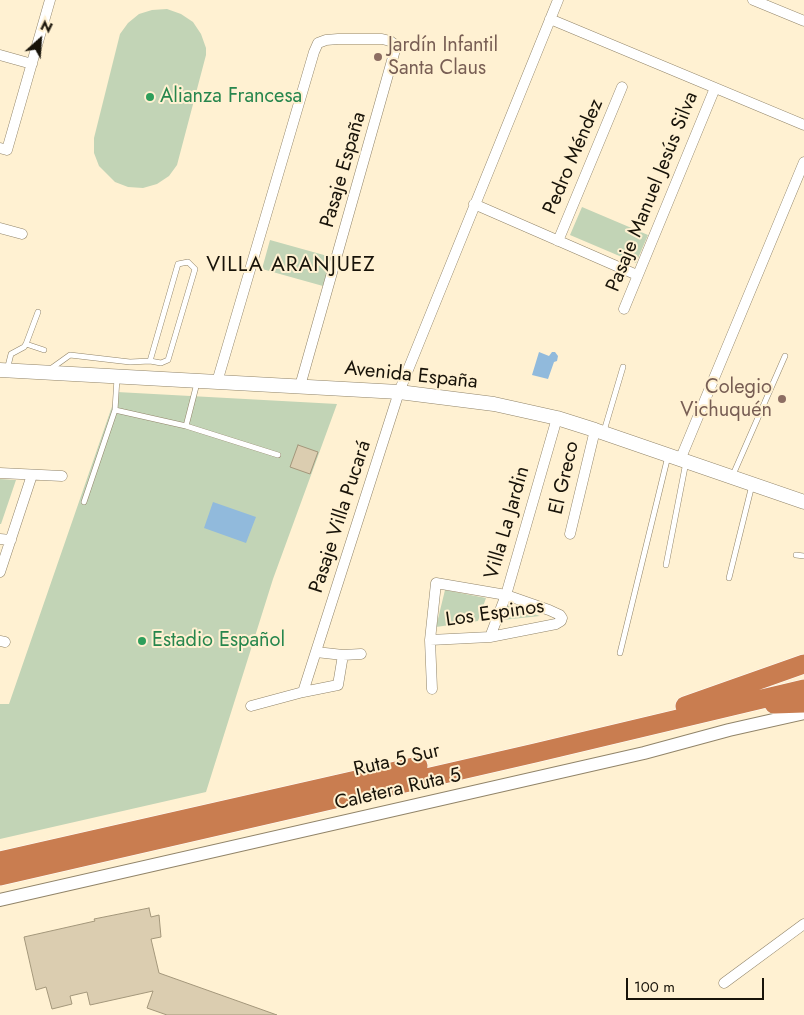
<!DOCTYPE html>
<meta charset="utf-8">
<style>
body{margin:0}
#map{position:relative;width:804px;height:1015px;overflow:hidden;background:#fff1d2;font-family:Jost,sans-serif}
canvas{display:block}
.north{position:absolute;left:15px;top:15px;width:50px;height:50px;-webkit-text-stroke:4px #fff1d2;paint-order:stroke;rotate:26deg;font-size:14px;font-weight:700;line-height:20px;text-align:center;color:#181309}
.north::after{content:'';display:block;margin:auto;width:18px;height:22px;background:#181309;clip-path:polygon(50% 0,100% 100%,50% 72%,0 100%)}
.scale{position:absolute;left:626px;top:978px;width:138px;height:22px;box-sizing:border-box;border:2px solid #181309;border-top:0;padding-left:6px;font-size:15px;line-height:18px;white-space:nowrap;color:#181309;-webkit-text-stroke:4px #fff1d2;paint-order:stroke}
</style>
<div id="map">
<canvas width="804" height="1015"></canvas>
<div class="north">N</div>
<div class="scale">100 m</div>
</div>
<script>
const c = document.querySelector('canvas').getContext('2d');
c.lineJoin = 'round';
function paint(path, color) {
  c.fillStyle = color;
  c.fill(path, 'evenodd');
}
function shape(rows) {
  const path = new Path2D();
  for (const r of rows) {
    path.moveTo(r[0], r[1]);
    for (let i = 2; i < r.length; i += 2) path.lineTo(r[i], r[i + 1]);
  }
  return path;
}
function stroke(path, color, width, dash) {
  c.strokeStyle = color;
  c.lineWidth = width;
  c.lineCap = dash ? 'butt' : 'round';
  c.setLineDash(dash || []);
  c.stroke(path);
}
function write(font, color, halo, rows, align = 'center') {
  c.font = font + ' Jost,sans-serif';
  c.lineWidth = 4;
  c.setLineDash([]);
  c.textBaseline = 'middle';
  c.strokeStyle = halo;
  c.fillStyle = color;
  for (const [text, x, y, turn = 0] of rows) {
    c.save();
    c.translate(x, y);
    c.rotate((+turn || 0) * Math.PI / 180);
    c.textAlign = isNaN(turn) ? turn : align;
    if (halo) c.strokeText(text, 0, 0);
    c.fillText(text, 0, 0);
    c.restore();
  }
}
paint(shape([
 [167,9,181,14,193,22,201,34,206,48,206,55,177,165,169,176,157,184,143,188,128,187,115,182,99,166,94,153,94,138,120,34,128,23,139,14,152,10],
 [582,207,648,235,636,263,570,235],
 [270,240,331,257,323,286,262,269],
 [117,392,337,404,273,579,206,792,0,839,0,704,9,704],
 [0,479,16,480,1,524,0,524],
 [445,590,486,598,478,621,436,627],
 [500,603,540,616,493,621]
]), '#c2d4b6');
paint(shape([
 [539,352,549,356,552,352,555,352,558,356,557,361,554,362,548,379,532,375],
 [213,502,256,517,246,543,204,528]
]), '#91badc');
const building = shape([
 [298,445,318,452,310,474,290,467,298,445],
 [149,908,151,917,159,915,161,937,151,939,159,973,277,1015,167,1015,147,1008,153,991,90,1005,87,992,70,996,72,1004,52,1009,46,987,36,990,24,937,95,921,94,919,149,908]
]);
paint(building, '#dbcdb0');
stroke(building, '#a4977b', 1);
const service = shape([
 [26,344,44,350],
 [7,370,11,354,24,347,26,344,38,312],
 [49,370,70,355,130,362,150,361,161,363,168,360,195,269,188,262,178,264,150,361],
 [117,378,115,410,186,426,278,455],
 [186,426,197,383],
 [604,431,623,367],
 [732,477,785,356],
 [84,502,115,410],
 [796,555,804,556],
 [666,565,686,462],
 [729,578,752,485],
 [620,653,668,456]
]);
const minor = shape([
 [753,0,804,21],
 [550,19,804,125],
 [0,55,32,64],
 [0,148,7,150,50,0],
 [474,204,637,275],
 [0,228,22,234],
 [558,241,622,87],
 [624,309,715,88],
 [217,382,314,52,318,43,326,40,338,39,382,39,390,41,394,44,395,50,300,386],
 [680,460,804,162],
 [0,473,62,476],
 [570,534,595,430],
 [0,539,11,540],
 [0,572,32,475],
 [490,637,506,595,557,418],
 [430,640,490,637,556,624,561,621,562,618,560,615,549,610,506,595,436,583,430,640,432,689],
 [0,641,5,642],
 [316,652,343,655,338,685,303,692,399,392,558,0],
 [343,655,361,654],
 [251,706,303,692],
 [724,983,804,924]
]);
const tertiary = shape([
 [0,900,644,753,729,730,804,713]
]);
const secondary = shape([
 [0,370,399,392,494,404,557,418,595,430,804,502]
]);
const motorway = shape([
 [774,704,804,703],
 [685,706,804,664],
 [0,861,418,766],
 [0,876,535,753,804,689]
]);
stroke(service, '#918469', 6);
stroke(minor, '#918469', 11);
stroke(tertiary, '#918469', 14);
stroke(secondary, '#918469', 15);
stroke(motorway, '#fff', 20);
stroke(service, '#fff', 5);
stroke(minor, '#fff', 10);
stroke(tertiary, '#fff', 12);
stroke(secondary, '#fff', 14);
stroke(motorway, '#c97d50', 19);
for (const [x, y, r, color] of [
 [378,57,5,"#8d6e63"],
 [150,97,5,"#2e9e5b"],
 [782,399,5,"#8d6e63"],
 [142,641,5,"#2e9e5b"]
]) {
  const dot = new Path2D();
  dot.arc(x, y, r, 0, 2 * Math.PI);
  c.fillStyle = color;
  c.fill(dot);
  stroke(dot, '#fff1d2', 2);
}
write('20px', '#785e54', '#fff1d2', [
 ["Jardín Infantil",388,46],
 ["Santa Claus",388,69],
 ["Colegio",772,388,"right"],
 ["Vichuquén",772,411,"right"]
], 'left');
write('20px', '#27864d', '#fff1d2', [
 ["Alianza Francesa",160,97],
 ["Estadio Español",152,641]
], 'left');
write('20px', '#181309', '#fff1d2', [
 ["Pedro Méndez",574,157,-67],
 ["Pasaje España",344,170,-74],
 ["Pasaje Manuel Jesús Silva",653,192,-68],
 ["Avenida España",411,376,6],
 ["El Greco",565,478,-77],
 ["Pasaje Villa Pucará",341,517,-72],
 ["Villa La Jardin",508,523,-74],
 ["Los Espinos",495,614,-8],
 ["Ruta 5 Sur",397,761,-13],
 ["Caletera Ruta 5",398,790,-13]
]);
c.letterSpacing = '1px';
write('21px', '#181309', '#fff1d2', [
 ["VILLA ARANJUEZ",291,266]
]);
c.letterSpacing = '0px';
</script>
